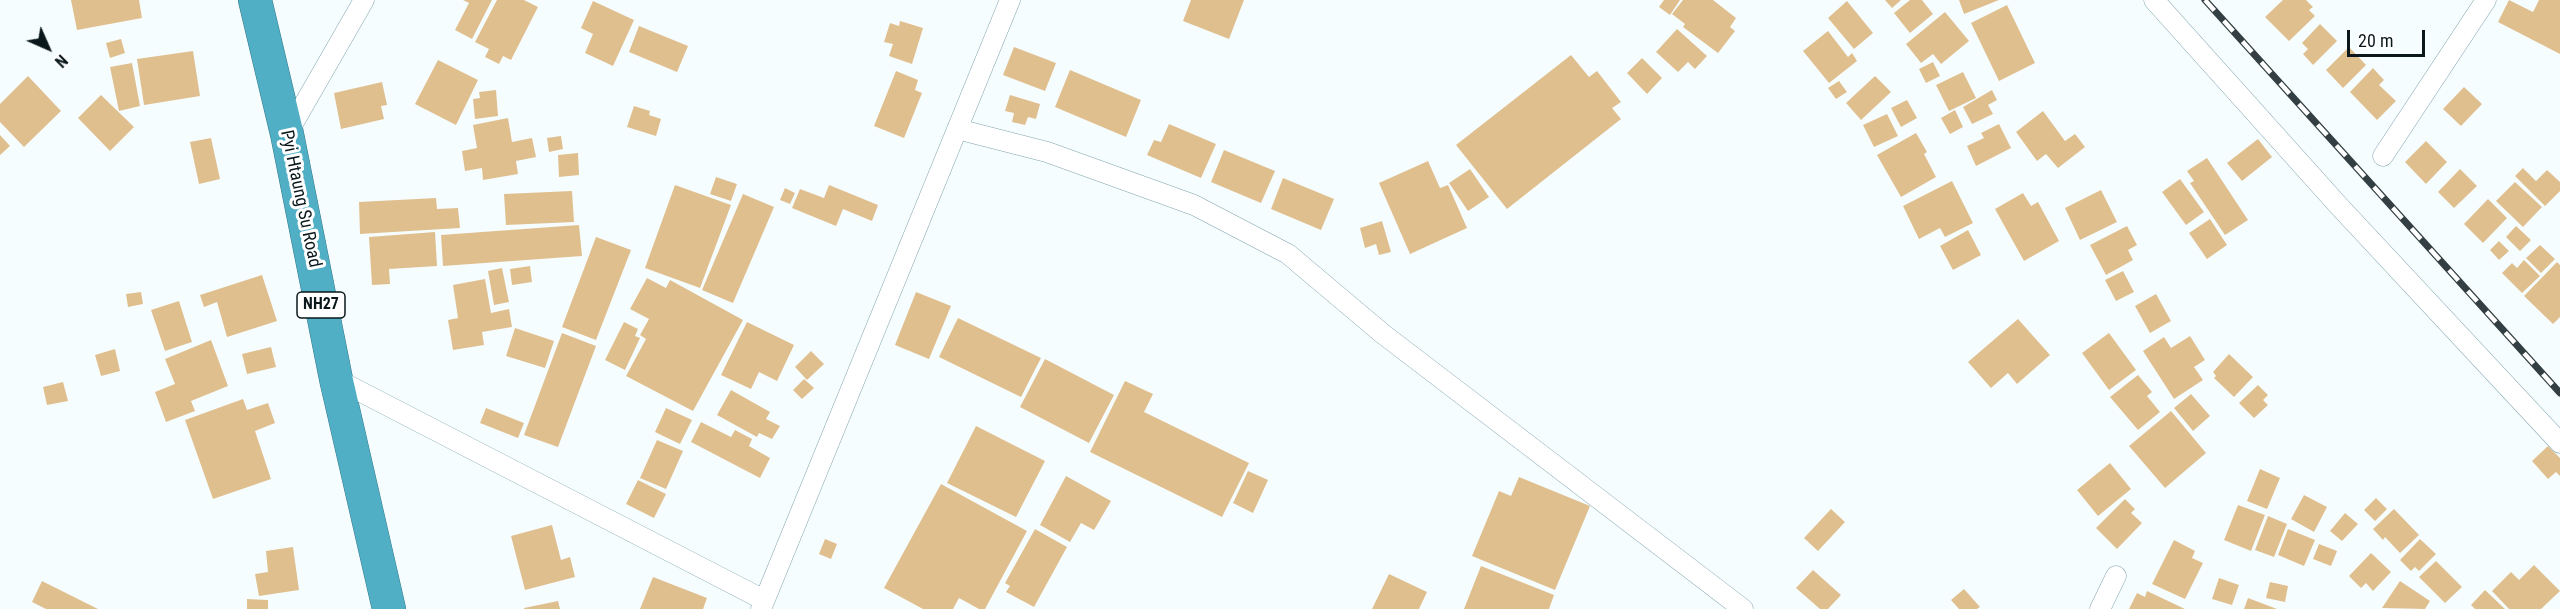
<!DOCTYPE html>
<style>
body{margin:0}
#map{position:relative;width:2560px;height:609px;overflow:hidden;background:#f6fdff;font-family:"Roboto Condensed",sans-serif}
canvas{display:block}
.north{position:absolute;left:18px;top:18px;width:60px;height:60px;-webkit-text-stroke:4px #fff;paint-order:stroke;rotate:135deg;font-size:16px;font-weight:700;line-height:24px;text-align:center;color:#0a181b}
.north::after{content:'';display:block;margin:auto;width:21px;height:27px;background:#0a181b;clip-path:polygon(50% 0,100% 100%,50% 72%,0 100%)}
.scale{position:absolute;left:2347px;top:30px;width:78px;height:27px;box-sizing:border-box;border:3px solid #0a181b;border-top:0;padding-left:8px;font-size:18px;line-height:21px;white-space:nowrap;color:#0a181b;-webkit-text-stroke:4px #fff;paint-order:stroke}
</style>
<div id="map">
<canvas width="2560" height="609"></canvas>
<div class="north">N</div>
<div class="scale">20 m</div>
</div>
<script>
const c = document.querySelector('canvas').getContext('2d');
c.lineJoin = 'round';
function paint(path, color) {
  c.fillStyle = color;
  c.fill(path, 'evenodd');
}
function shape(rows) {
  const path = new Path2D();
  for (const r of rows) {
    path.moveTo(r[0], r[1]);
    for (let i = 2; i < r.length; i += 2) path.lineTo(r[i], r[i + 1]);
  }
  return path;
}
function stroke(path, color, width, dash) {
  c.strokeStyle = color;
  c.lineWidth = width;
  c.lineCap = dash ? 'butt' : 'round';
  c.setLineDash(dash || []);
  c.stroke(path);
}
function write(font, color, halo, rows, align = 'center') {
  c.font = font + ' "Roboto Condensed",sans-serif';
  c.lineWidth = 6;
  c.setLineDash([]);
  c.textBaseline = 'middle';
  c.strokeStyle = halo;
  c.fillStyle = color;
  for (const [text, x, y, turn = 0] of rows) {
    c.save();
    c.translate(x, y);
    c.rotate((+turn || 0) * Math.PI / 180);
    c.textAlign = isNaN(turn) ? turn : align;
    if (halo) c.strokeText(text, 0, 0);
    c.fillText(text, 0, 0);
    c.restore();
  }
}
paint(shape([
 [71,0,139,0,142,18,77,30],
 [463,0,492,0,472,39,455,30,469,3],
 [497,0,524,0,538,7,511,60,503,56,499,64,485,57,489,49,475,42],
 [1191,0,1244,0,1229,39,1183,21],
 [1664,0,1680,0,1670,15,1659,7],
 [1683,0,1713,0,1736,18,1730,27,1735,31,1718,53,1683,27,1685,24,1672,14],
 [1885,0,1901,0,1892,8],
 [1910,0,1922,0,1933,14,1910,33,1894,13],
 [1959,0,1999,0,1964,14],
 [2283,0,2306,0,2313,7,2309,10,2315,16,2289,41,2265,17],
 [2509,0,2533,12,2539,0,2560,0,2560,54,2498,22],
 [593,1,634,20,613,66,585,53,593,34,581,28],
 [1847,1,1873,33,1854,49,1828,18],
 [2007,5,2035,63,1999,81,1971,23],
 [1945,12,1969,41,1941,64,1933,54,1921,63,1906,44],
 [900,21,923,28,912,64,889,56,893,44,884,42,890,23,899,26],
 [2320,24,2337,41,2313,65,2303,54,2308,49,2302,43],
 [639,26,688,46,677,72,629,52],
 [1677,29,1707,56,1695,69,1688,62,1678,72,1656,52],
 [1828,31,1848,57,1852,53,1857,61,1829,83,1803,51],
 [121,39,125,53,110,58,106,43],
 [1014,47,1056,63,1045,91,1003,75],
 [2349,47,2366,65,2343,88,2326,70],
 [193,51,200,96,144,105,137,59],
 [1571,55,1589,77,1597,71,1621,102,1612,108,1621,119,1507,209,1456,145],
 [1642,58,1662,78,1647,94,1627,73],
 [438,60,478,80,456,125,415,104],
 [1933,62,1940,76,1926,83,1919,69],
 [132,63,140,106,119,111,110,67],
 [2373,68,2384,80,2379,85,2396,101,2377,120,2350,92],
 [1070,70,1141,100,1126,137,1055,107],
 [896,71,918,80,915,90,922,93,904,138,874,126],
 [1963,72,1976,98,1949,111,1936,85],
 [28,76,61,111,24,147,0,122,0,104],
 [1875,76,1891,92,1861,120,1846,103],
 [1839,81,1847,92,1836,99,1828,88],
 [382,82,387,105,381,106,384,119,341,129,334,93],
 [2464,87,2482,104,2461,126,2443,109],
 [496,90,498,116,475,119,473,99,480,98,479,92],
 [1992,90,1997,100,1988,105,1993,114,1972,124,1963,107],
 [101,95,134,127,110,151,78,118],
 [1010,95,1040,104,1036,119,1028,117,1025,125,1012,122,1014,113,1005,111],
 [1907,100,1917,118,1901,127,1891,108],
 [634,106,650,111,649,115,661,119,656,136,627,127],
 [1955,110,1963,127,1950,134,1941,118],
 [2043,111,2065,141,2075,134,2085,147,2058,168,2046,154,2037,161,2016,132],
 [1887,114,1898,136,1874,147,1863,125],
 [508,118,512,142,532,138,536,157,516,161,518,174,483,180,482,168,465,171,462,151,477,148,473,125],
 [1169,124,1216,144,1201,178,1147,155,1154,140,1161,142],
 [1999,124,2011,148,1976,166,1967,146,1984,138,1981,133],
 [1916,133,1927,152,1924,154,1936,177,1901,197,1877,155],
 [0,135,10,146,0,155],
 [561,136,563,149,549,152,547,138],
 [211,138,220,179,199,184,190,142],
 [2258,139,2272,157,2242,181,2227,163],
 [2426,141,2447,162,2426,184,2405,162],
 [1224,150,1275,171,1261,203,1211,182],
 [578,153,579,175,559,177,558,155],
 [2207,158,2248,220,2225,235,2190,183,2194,181,2187,171],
 [1428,161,1440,188,1448,185,1467,228,1410,254,1379,183],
 [2523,168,2536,181,2547,170,2560,182,2560,191,2545,206,2515,176],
 [1470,169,1489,197,1468,211,1449,183],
 [2460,169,2477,186,2454,208,2438,192],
 [716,177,737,184,731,201,710,194],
 [1283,178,1334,199,1321,230,1271,209],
 [2180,179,2204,212,2186,225,2162,192],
 [1952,181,1973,223,1945,237,1940,228,1919,239,1903,206],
 [2515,182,2542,207,2523,227,2496,201],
 [675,185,731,205,700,288,645,268],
 [829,185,878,205,872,221,843,209,836,226,792,208,800,189,824,198],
 [785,188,795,193,790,204,780,200],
 [2101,190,2117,222,2080,240,2065,208],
 [572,191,574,222,506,225,504,194],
 [2023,193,2031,206,2038,202,2059,241,2024,261,1995,209],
 [743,194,774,207,733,303,702,290],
 [436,198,437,209,458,208,460,228,360,234,359,202],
 [2488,199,2507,218,2483,243,2464,224],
 [2210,219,2227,245,2207,259,2189,233],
 [1382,221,1391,252,1379,255,1376,244,1365,248,1360,228],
 [579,225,582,256,443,266,441,235],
 [2127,226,2137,245,2128,250,2133,260,2106,275,2090,245],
 [2516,226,2531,240,2520,251,2506,237],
 [1968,230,1981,255,1953,270,1940,246],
 [435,232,437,266,389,269,390,284,372,285,369,237],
 [596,237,631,250,596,340,562,327],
 [2499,241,2509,251,2499,260,2490,250],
 [2540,245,2555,259,2541,273,2526,258],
 [2524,260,2540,276,2522,293,2502,273,2512,263,2517,268],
 [2557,262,2560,265,2560,317,2553,324,2524,296],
 [530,266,532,282,512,285,510,269],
 [502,268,509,302,494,305,488,271],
 [2123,271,2134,292,2116,301,2105,280],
 [262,275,277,321,227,337,217,302,204,307,200,295],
 [647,278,666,288,670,280,743,320,693,411,626,376,646,339,640,335,649,319,630,309],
 [485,279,491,313,509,309,512,327,482,332,484,345,453,350,448,320,458,318,453,285],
 [141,292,143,304,128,307,126,294],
 [916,292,951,306,929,359,895,345],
 [2156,294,2171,321,2150,333,2135,306],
 [179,301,192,342,165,351,151,310],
 [958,318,1041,358,1021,397,939,357],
 [2018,319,2050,355,2017,384,2008,373,1991,388,1968,362],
 [624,322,638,329,635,336,640,338,625,370,605,360],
 [747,322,794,345,777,381,759,372,751,389,721,375],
 [515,328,554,341,545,368,506,356],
 [562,333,596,346,558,447,524,435],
 [2109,333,2136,370,2109,390,2082,353],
 [2190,336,2205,360,2194,367,2203,380,2174,399,2143,351,2164,337,2171,348],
 [211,340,228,386,191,401,195,411,166,422,155,392,175,384,165,359],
 [271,347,276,367,247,374,242,354],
 [115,349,120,371,101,376,95,355],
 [811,351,824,364,807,380,795,367],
 [2229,354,2253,377,2234,397,2214,378,2216,376,2213,372],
 [1045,359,1114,395,1089,443,1020,407],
 [2138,375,2152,392,2147,396,2160,412,2138,430,2110,397],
 [804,379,814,388,802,399,793,390],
 [1125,381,1153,394,1144,412,1249,463,1222,517,1090,452],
 [63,382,68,401,47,405,43,387],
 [2258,385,2268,395,2263,400,2268,405,2254,418,2239,403],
 [731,390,770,412,766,419,780,426,772,439,759,433,757,437,717,415],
 [2191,394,2210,416,2193,431,2174,408],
 [243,399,247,410,268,403,275,423,255,431,271,479,213,499,185,420],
 [486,408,524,423,518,438,480,423],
 [666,408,692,420,680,444,655,432],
 [2171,411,2206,453,2165,488,2129,446],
 [701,422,731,437,735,430,752,439,749,446,770,458,760,478,691,442],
 [976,426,1045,461,1016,517,947,483],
 [657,440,683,451,666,489,640,478],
 [2548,446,2560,458,2560,476,2556,472,2548,479,2532,461],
 [2110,463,2131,489,2098,516,2077,490],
 [2260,469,2280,478,2267,509,2247,501],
 [1248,471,1268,480,1253,513,1233,503],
 [1066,476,1111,501,1094,530,1081,523,1070,542,1040,525],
 [1519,477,1590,506,1555,590,1472,556,1499,491,1511,496],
 [638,480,666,494,654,518,626,504],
 [941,484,1027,531,985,609,979,609,959,598,953,609,923,609,884,588],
 [2304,495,2327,507,2314,532,2291,519],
 [2376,498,2387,509,2375,521,2364,510],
 [2125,499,2135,509,2131,513,2142,523,2117,549,2096,528],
 [2238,505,2265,515,2251,551,2224,540],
 [1831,509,1845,522,1818,551,1804,538],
 [2394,509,2419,535,2400,553,2385,537,2383,540,2373,529],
 [2345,513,2358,524,2342,541,2330,531],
 [2268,516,2287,524,2274,557,2255,550],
 [552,525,561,560,570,557,575,577,525,590,511,536],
 [1035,529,1067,547,1034,607,1006,592,1010,586,1005,583],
 [2288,529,2315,540,2304,566,2278,555],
 [825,539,837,544,831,559,819,554],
 [2420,539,2436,554,2419,571,2415,567,2411,571,2400,560],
 [2174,540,2195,551,2192,558,2203,563,2185,599,2152,584],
 [2319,544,2337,551,2331,566,2313,559],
 [293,547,299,590,259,596,255,574,268,572,266,551],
 [2371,553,2391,572,2373,591,2366,583,2361,588,2349,576],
 [2436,561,2462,587,2445,603,2419,577],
 [2534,565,2560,591,2541,609,2509,609,2492,591,2511,572,2519,580],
 [1481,566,1554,595,1549,609,1464,609],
 [1813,570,1841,595,1828,609,1820,609,1796,588],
 [1389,574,1427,592,1419,609,1372,609],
 [653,577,707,598,703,609,640,609],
 [2219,578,2239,585,2232,605,2212,599],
 [42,581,98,609,46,609,32,602],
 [2400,581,2430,601,2425,609,2382,608],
 [2270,582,2288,586,2285,602,2266,598],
 [1964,589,1980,607,1977,609,1959,609,1951,600],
 [2485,590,2505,609,2475,609,2471,605],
 [2147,591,2185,609,2129,609,2137,593,2145,597],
 [2248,598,2277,609,2244,609],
 [247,599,268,600,268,609,247,609],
 [558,601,560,609,524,609,524,608]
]), '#e0bf8f');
const street = shape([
 [2154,0,2338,205,2560,443],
 [957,129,1047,152,1194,205,1288,254,1383,334,1743,609],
 [287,134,364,0],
 [2383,156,2486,0],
 [336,379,764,600],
 [761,609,1010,0],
 [2100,609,2116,576]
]);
const highway = shape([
 [255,0,287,134,336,379,389,609]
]);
stroke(street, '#82a5ae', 21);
stroke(highway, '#387a8a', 34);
stroke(street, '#fff', 20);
stroke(highway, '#50afc5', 33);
const rail = shape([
 [2205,0,2560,393]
]);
stroke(rail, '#333f42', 7);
stroke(rail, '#fff', 4.5, [14]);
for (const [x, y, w] of [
 [321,305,48]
]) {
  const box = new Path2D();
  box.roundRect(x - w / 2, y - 13, w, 26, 4.5);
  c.fillStyle = '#fff';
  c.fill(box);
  stroke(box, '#0a181b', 1.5);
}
write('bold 16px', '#0a181b', null, [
 ["NH27",321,305]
]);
write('18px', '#0a181b', '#fff', [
 ["Pyi Htaung Su Road",300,199,78]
]);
</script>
